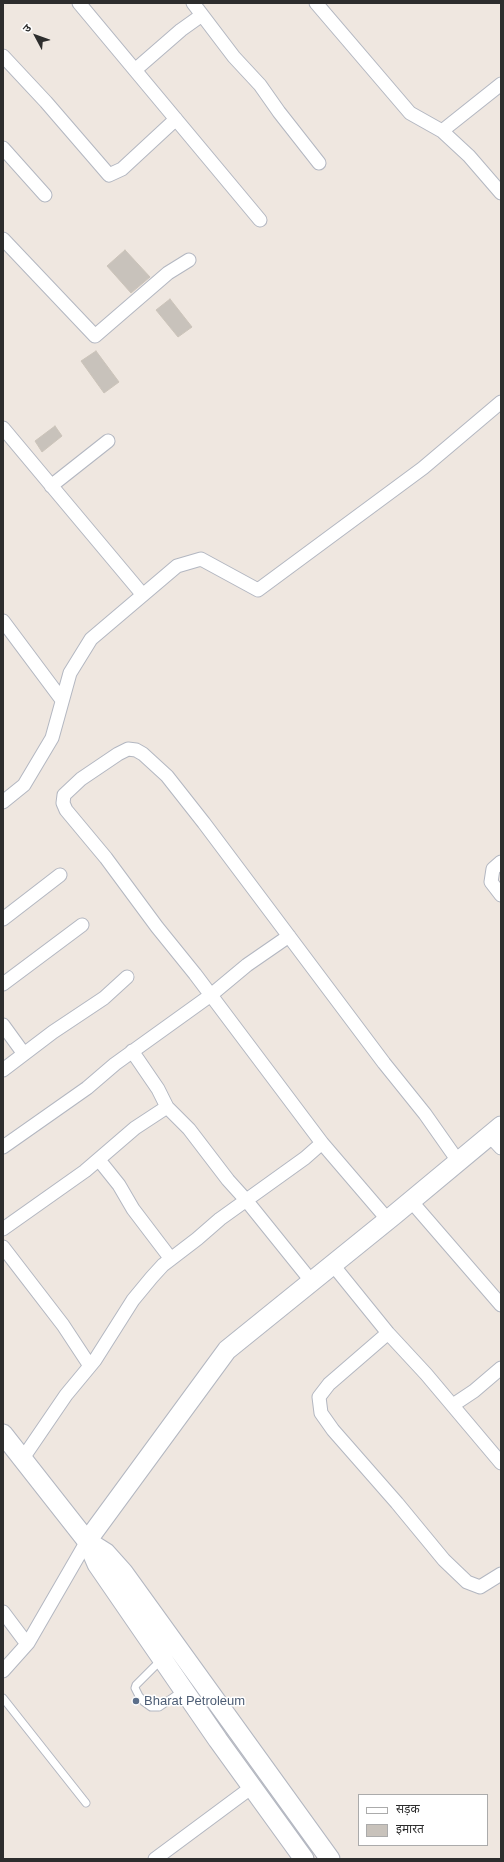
<!DOCTYPE html>
<meta charset="utf-8">
<style>
body{margin:0}
#map{position:relative;width:504px;height:1862px;overflow:hidden;background:#efe7e0;font-family:Arial,"Noto Sans Devanagari",sans-serif}
canvas{display:block}
.frame{position:absolute;inset:0;border:4px solid #2d2d2d;pointer-events:none}
.legend{position:absolute;left:358px;top:1794px;width:130px;height:52px;box-sizing:border-box;background:#fff;border:1px solid #ababab;margin:0;padding:5px 7px;list-style:none;font-size:12px;color:#2d2d2d}
.legend li{display:flex;align-items:center;gap:8px;height:20px}
.legend b{width:20px;border:1px solid #ababab}
.north{position:absolute;left:16px;top:16px;width:40px;height:40px;-webkit-text-stroke:3px #fff;paint-order:stroke;rotate:311deg;font-size:11px;font-weight:700;line-height:16px;text-align:center;color:#2d2d2d}
.north::after{content:'';display:block;margin:auto;width:14px;height:18px;background:#2d2d2d;clip-path:polygon(50% 0,100% 100%,50% 72%,0 100%)}
</style>
<div id="map">
<canvas width="504" height="1862"></canvas>
<div class="frame"></div>
<ul class="legend">
<li><b style="height:5px;background:#fff"></b>सड़क</li>
<li><b style="height:11px;background:#c8c2bb"></b>इमारत</li>
</ul>
<div class="north">उ</div>
</div>
<script>
const c = document.querySelector('canvas').getContext('2d');
c.lineJoin = 'round';
function paint(path, color) {
  c.fillStyle = color;
  c.fill(path, 'evenodd');
}
function shape(rows) {
  const path = new Path2D();
  for (const r of rows) {
    path.moveTo(r[0], r[1]);
    for (let i = 2; i < r.length; i += 2) path.lineTo(r[i], r[i + 1]);
  }
  return path;
}
function stroke(path, color, width, dash) {
  c.strokeStyle = color;
  c.lineWidth = width;
  c.lineCap = dash ? 'butt' : 'round';
  c.setLineDash(dash || []);
  c.stroke(path);
}
function write(font, color, halo, rows, align = 'center') {
  c.font = font + ' Arial,sans-serif';
  c.lineWidth = 3;
  c.setLineDash([]);
  c.textBaseline = 'middle';
  c.strokeStyle = halo;
  c.fillStyle = color;
  for (const [text, x, y, turn = 0] of rows) {
    c.save();
    c.translate(x, y);
    c.rotate((+turn || 0) * Math.PI / 180);
    c.textAlign = isNaN(turn) ? turn : align;
    if (halo) c.strokeText(text, 0, 0);
    c.fillText(text, 0, 0);
    c.restore();
  }
}
const building = shape([
 [125,250,150,277,131,293,107,266,125,250],
 [170,299,192,327,178,337,156,310,170,299],
 [96,351,119,382,104,393,81,361,96,351],
 [55,426,62,436,42,452,35,441,55,426]
]);
paint(building, '#c8c2bb');
stroke(building, '#cbc3b9', 1);
const lane = shape([
 [162,1659,136,1685,135,1688,139,1696,144,1702,151,1707,159,1707,184,1690],
 [3,1698,86,1803]
]);
const street = shape([
 [79,3,260,220],
 [193,3,234,57,260,85,279,112,319,163],
 [316,3,410,113,442,131],
 [3,56,46,102,109,175,122,169,176,119],
 [135,70,181,30,202,15],
 [501,84,442,131,469,156,501,193],
 [3,148,45,195],
 [3,239,95,336,168,273,189,260],
 [3,428,143,595],
 [51,486,108,441],
 [3,621,62,700],
 [3,802,24,785,52,738,70,673,91,639,177,566,201,559,258,590,423,468,501,402],
 [501,862,493,869,491,882,501,895],
 [3,919,60,875],
 [3,984,82,925],
 [3,1025,24,1054],
 [132,1051,158,1089,167,1107],
 [3,1070,53,1032,104,998,127,977],
 [489,1135,501,1148],
 [322,1143,195,974,157,927,106,858,66,810,63,803,64,795,81,779,118,754,128,749,136,750,143,754,167,776,204,823,384,1063,425,1114,458,1161],
 [3,1147,87,1088,115,1064,211,995,247,965,289,936],
 [99,1160,119,1185,133,1209,171,1259],
 [411,1201,501,1305],
 [3,1229,85,1171,135,1128,167,1107,189,1129,228,1180,246,1200,312,1282],
 [3,1247,63,1325,90,1366],
 [333,1265,388,1333,426,1374,501,1463],
 [388,1333,329,1384,319,1397,321,1413,333,1430,397,1503,444,1560,467,1582,480,1587,501,1574],
 [453,1405,474,1391,501,1368],
 [23,1458,66,1395,95,1360,133,1300,152,1277,163,1265,197,1239,220,1219,305,1158,322,1143,388,1220],
 [3,1612,27,1644],
 [3,1671,28,1643,87,1541],
 [155,1859,252,1787]
]);
const secondary = shape([
 [3,1434,87,1541,97,1564,218,1740,304,1859],
 [87,1541,227,1350,394,1215,501,1126],
 [87,1541,106,1553,123,1572,330,1859]
]);
stroke(lane, '#b3b7c1', 9);
stroke(street, '#b3b7c1', 15);
stroke(secondary, '#b3b7c1', 21);
stroke(lane, '#fff', 7);
stroke(street, '#fff', 13);
stroke(secondary, '#fff', 19);
for (const [x, y, r, color] of [
 [136,1701,4,"#5c6f8a"]
]) {
  const dot = new Path2D();
  dot.arc(x, y, r, 0, 2 * Math.PI);
  c.fillStyle = color;
  c.fill(dot);
  stroke(dot, '#fff', 1.5);
}
write('13px', '#4e5e75', '#fff', [
 ["Bharat Petroleum",144,1701]
], 'left');
</script>
